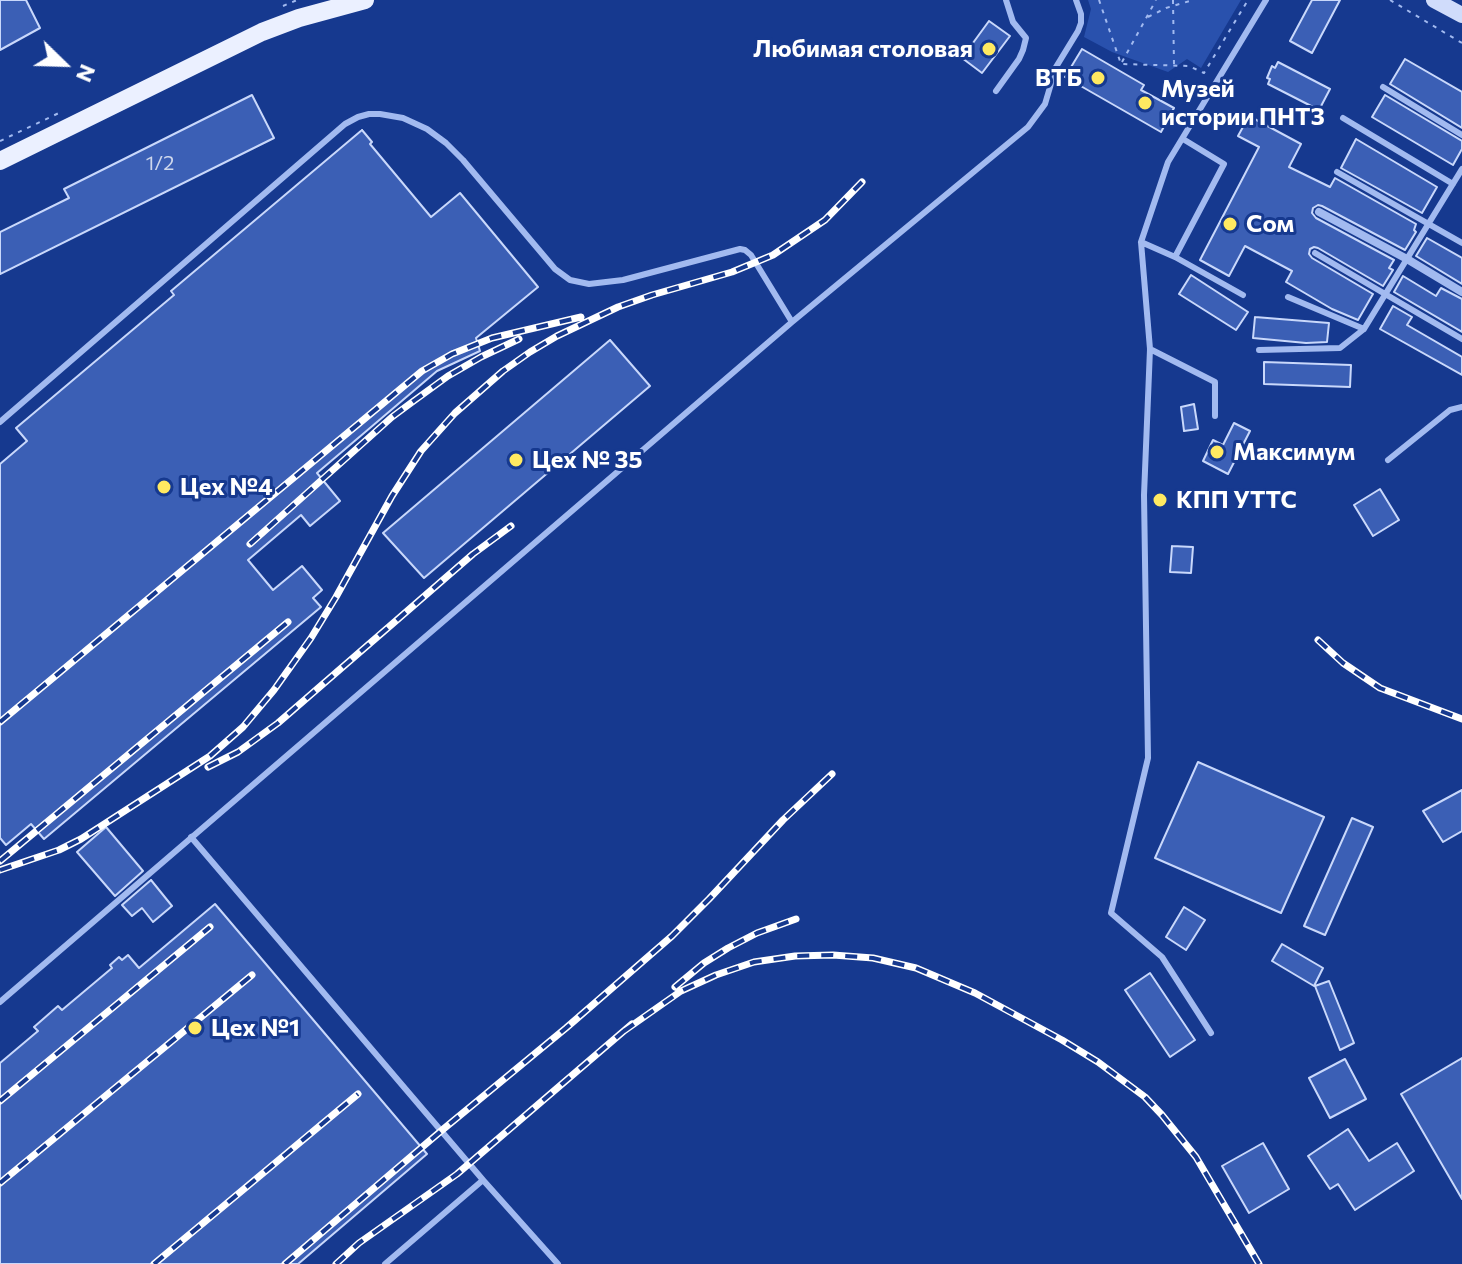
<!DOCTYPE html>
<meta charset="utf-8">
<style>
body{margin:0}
#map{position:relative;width:1462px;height:1264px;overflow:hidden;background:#16398f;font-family:Commissioner,sans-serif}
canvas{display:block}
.north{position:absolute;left:24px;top:24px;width:80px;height:80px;-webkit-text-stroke:6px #16398f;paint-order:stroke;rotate:113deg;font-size:22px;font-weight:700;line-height:32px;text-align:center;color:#fff}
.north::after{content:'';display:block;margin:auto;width:28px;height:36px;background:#fff;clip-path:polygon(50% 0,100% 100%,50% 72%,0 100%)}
</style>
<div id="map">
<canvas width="1462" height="1264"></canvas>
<div class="north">N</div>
</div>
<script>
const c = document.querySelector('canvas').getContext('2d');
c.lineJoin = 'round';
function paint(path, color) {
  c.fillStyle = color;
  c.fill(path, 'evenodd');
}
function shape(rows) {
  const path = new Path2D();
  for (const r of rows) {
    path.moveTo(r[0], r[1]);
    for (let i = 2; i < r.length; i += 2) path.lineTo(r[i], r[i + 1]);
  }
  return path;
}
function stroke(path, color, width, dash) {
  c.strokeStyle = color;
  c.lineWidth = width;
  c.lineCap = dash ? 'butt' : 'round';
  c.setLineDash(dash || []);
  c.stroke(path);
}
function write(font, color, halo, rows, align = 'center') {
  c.font = font + ' Commissioner,sans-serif';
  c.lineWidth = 6;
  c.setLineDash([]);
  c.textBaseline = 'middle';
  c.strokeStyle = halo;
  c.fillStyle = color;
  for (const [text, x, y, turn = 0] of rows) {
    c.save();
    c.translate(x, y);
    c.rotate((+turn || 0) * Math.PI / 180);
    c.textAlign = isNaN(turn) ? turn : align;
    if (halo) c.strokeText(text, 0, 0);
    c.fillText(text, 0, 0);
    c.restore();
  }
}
paint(shape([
 [1088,0,1241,0,1201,68,1187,59,1168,72,1112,52,1084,37,1091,9]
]), '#2951ad');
const building = shape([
 [0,0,26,0,40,28,0,50,0,0],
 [1312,0,1340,0,1312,53,1290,41,1312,0],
 [989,21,1010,36,982,73,962,58,989,21],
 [1082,49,1144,85,1141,90,1174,108,1161,132,1065,77,1082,49],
 [1405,59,1462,92,1462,128,1390,84,1405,59],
 [1278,62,1330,89,1319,110,1268,84,1270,79,1267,78,1272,66,1275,68,1278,62],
 [252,95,274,138,0,274,0,232,69,198,64,189,252,95],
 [1385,95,1462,141,1462,149,1453,165,1372,117,1385,95],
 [1249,116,1301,144,1289,167,1330,187,1335,178,1416,224,1414,230,1416,232,1405,250,1322,206,1318,205,1313,208,1312,213,1316,218,1394,260,1389,268,1393,270,1383,286,1318,248,1314,247,1310,249,1309,254,1312,258,1373,294,1358,320,1332,309,1286,282,1292,271,1245,246,1229,276,1200,260,1259,147,1238,136,1249,116],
 [362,130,372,142,370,144,431,217,460,193,538,287,476,338,480,351,437,371,317,473,340,501,310,526,301,515,248,560,273,590,302,566,322,590,313,598,321,607,44,839,31,824,6,845,0,838,0,464,27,441,16,428,174,295,171,291,362,130],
 [1356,139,1437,187,1422,213,1341,168,1356,139],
 [1427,238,1462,258,1462,284,1416,256,1427,238],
 [1191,275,1248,312,1236,330,1179,294,1191,275],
 [1403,276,1436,296,1441,288,1462,299,1462,332,1394,292,1403,276],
 [1393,306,1412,317,1407,325,1462,357,1462,375,1380,329,1393,306],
 [1255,317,1329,323,1327,342,1306,343,1253,338,1255,317],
 [610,340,650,386,424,578,383,533,610,340],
 [1264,362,1351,365,1350,387,1264,384,1264,362],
 [1194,404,1198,429,1184,431,1181,407,1194,404],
 [1234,423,1250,431,1228,474,1203,461,1213,440,1223,445,1234,423],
 [1380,489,1399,520,1373,536,1354,505,1380,489],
 [1172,546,1193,547,1191,573,1170,572,1172,546],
 [1198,762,1324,817,1281,913,1155,858,1198,762],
 [1462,790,1462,831,1443,842,1423,811,1462,790],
 [1352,818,1373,827,1325,935,1304,926,1352,818],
 [106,827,143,871,115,896,77,852,106,827],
 [151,880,172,906,153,922,142,908,132,916,122,905,151,880],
 [215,904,427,1154,298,1264,0,1264,0,1063,38,1031,34,1027,58,1006,62,1010,112,968,110,965,119,957,122,960,128,955,139,968,215,904],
 [1184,907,1205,920,1186,950,1166,937,1184,907],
 [1282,944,1323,968,1314,986,1272,961,1282,944],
 [1150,973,1195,1040,1170,1057,1125,990,1150,973],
 [1329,981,1354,1043,1340,1050,1315,986,1329,981],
 [1462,1058,1462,1199,1401,1094,1462,1058],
 [1345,1059,1366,1099,1330,1118,1309,1078,1345,1059],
 [1348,1129,1369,1161,1397,1143,1414,1171,1355,1210,1338,1184,1330,1189,1308,1156,1348,1129],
 [1263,1143,1289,1189,1249,1213,1222,1166,1263,1143]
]);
paint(building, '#3b5fb5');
stroke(building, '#c9d8fb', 2);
stroke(shape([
 [1099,0,1121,64,1189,66,1204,73,1248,0],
 [1173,0,1174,66],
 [1390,0,1462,43],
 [283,6,297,0],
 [1148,17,1166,8,1193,0],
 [1122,62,1156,0],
 [0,141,61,112]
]), '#a2baf0', 2, [4, 6]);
stroke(shape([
 [1383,87,1462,135],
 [996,91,1019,59,1023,50,1026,38,1013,22,1006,0],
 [1343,118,1453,184],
 [1337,172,1462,243],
 [1141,242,1175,257,1243,295],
 [1315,253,1462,339],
 [1175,257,1224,164,1183,139],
 [1288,297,1364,329],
 [1150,349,1215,382,1215,416],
 [1259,350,1340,348,1364,329,1462,169],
 [0,422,345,124,358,117,369,114,380,114,403,118,427,129,446,143,463,160,555,269,570,280,589,284,623,280,740,249,745,250,751,255,792,322],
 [1388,460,1450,410,1462,407],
 [191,837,483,1180],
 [0,1002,792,322,1028,127,1045,104,1056,67,1078,31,1081,23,1081,14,1076,0],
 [1211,1033,1162,957,1111,913,1148,758,1144,495,1150,349,1141,242,1168,162,1266,0],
 [385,1264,483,1180,558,1264]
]), '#a2baf0', 6);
stroke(shape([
 [1319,212,1407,259,1462,292]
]), '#a2baf0', 8);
stroke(shape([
 [1434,0,1462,15]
]), '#d0dcfb', 16);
stroke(shape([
 [0,161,262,32,299,18,365,0]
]), '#ebf0ff', 18);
const rail = shape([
 [250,544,392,417,415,400,448,376,481,357,519,339],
 [1318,640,1343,663,1380,688,1462,719],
 [0,722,422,371,452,354,492,338,581,317],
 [208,767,238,752,278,723,473,554,511,526],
 [0,861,288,622],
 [0,870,59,850,81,839,210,756,243,727,274,690,311,638,336,597,392,496,421,451,455,413,503,371,530,352,557,336,618,307,652,295,732,272,773,255,825,220,862,182],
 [675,987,704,963,728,948,757,933,796,919],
 [624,1031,681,991,716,975,754,962,795,956,833,955,873,958,916,968,975,993,1062,1040,1098,1062,1145,1097,1162,1115,1196,1157,1259,1264],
 [0,1101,210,927],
 [0,1183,252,975],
 [154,1264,358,1094],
 [285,1264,441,1131,566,1028,672,936,709,899,783,820,832,774],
 [336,1264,359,1243,457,1174,632,1024]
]);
stroke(rail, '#fff', 7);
stroke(rail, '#16398f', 4, [12]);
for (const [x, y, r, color] of [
 [989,49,8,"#ffe961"],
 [1098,78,8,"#ffe961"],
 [1145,103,8,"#ffe961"],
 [1230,224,8,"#ffe961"],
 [1217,452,8,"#ffe961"],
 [516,460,8,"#ffe961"],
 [164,487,8,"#ffe961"],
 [1160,500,8,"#ffe961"],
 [195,1028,8,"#ffe961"]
]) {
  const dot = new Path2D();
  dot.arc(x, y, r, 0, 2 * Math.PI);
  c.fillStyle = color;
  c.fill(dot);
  stroke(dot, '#16398f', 3);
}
write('20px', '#ced7ec', null, [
 ["1/2",160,163]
]);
write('bold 24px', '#fff', '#16398f', [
 ["Любимая столовая",973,49,"right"],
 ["ВТБ",1082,78,"right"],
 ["Музей",1161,89],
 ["истории ПНТЗ",1161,117],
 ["Сом",1246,224],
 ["Максимум",1233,452],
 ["Цех № 35",532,460],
 ["Цех №4",180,487],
 ["КПП УТТС",1176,500],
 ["Цех №1",211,1028]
], 'left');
</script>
